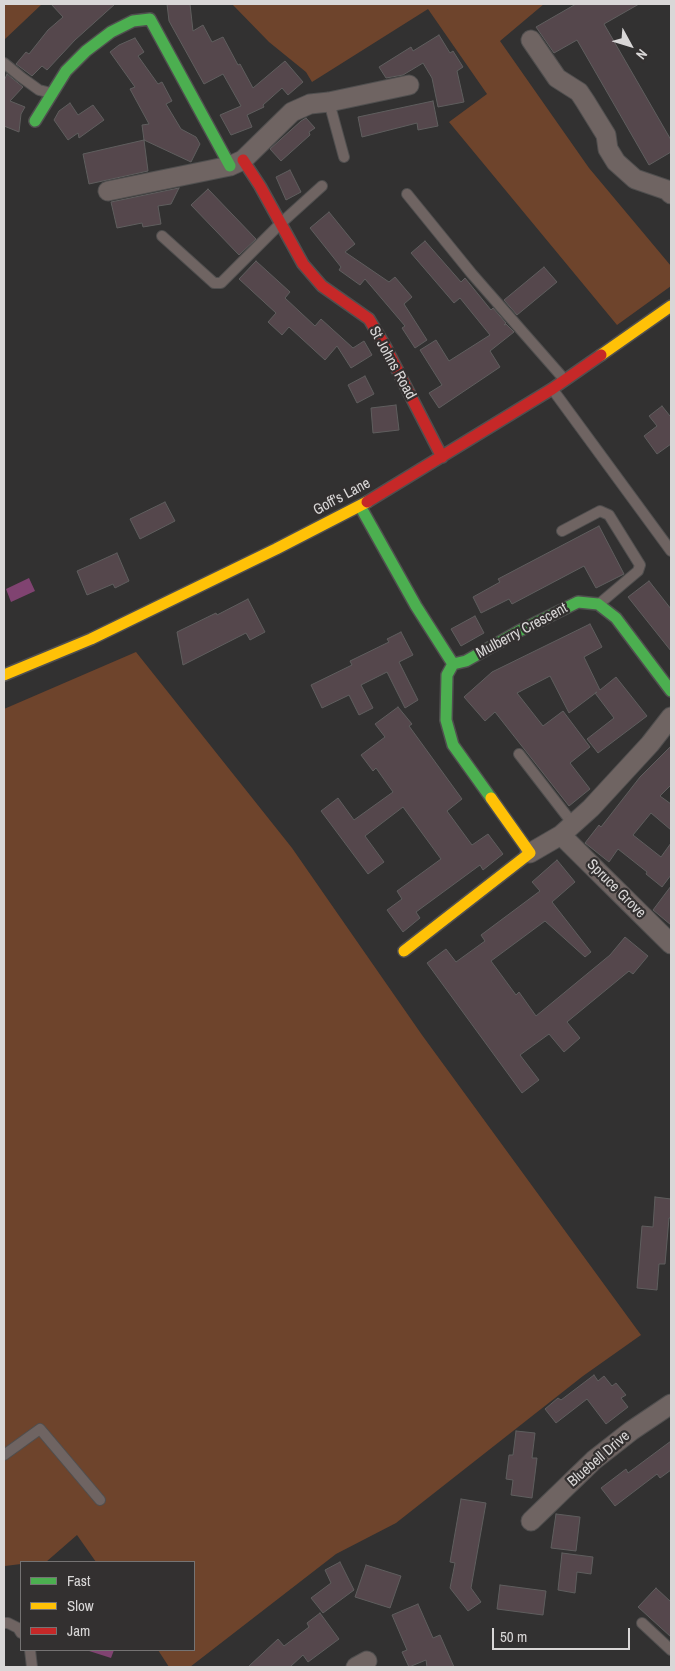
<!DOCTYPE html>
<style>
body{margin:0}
#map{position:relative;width:675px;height:1671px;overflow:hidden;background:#323131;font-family:"Archivo Narrow",sans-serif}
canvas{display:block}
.frame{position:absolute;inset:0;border:5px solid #d9d7d7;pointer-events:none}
.legend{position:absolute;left:20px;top:1561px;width:175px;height:90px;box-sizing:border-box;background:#333030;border:1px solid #757373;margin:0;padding:6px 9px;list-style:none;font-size:15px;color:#d9d7d7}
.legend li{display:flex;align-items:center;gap:10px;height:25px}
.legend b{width:25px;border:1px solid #757373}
.north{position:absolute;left:605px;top:20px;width:50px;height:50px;-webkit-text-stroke:4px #333030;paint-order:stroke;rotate:129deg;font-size:14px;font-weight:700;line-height:20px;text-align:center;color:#d9d7d7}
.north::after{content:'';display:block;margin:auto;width:18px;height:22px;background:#d9d7d7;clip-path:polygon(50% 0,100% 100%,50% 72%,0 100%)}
.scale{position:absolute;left:492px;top:1628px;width:138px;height:22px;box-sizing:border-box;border:2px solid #d9d7d7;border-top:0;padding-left:6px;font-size:15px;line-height:18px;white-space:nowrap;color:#d9d7d7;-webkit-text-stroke:4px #333030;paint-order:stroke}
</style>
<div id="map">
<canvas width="675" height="1671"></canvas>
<div class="frame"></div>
<ul class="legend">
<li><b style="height:6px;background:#4caf50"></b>Fast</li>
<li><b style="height:6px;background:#ffc107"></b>Slow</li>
<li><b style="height:6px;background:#c62828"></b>Jam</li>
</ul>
<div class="north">N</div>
<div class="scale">50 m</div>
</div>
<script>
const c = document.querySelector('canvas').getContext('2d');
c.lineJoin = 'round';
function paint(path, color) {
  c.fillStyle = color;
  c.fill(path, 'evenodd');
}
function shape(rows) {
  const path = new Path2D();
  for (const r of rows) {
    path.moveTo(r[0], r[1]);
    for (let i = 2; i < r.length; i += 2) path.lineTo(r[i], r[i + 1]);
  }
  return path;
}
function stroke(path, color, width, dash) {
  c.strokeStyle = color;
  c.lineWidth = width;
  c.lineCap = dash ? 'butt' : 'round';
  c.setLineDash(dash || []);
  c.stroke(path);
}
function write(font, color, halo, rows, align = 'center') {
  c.font = font + ' "Archivo Narrow",sans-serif';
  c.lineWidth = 4.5;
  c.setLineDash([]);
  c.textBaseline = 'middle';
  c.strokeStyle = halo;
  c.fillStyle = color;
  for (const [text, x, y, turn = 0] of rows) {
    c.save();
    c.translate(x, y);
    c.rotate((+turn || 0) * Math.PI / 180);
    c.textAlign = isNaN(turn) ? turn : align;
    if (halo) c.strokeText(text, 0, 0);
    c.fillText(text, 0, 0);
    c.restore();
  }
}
paint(shape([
 [4,4,42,4,4,40],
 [232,4,544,4,500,41,589,168,671,266,671,286,617,325,449,122,487,94,428,9,312,82,306,72,269,42],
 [136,652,292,848,422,1035,641,1335,583,1376,396,1523,336,1554,190,1667,169,1667,158,1650,194,1650,194,1562,96,1562,77,1535,46,1562,21,1562,21,1564,5,1566,4,1568,4,709]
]), '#6e442c');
paint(shape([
 [29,578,35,591,11,602,6,589],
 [86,1650,114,1650,111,1658]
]), '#804371');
const building = shape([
 [51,4,115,4,75,40,47,70,42,66,32,76,16,64,26,52,29,54,48,30,63,17,51,4],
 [167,4,190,4,193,31,203,25,212,42,223,37,238,65,240,64,253,88,285,61,303,82,288,95,282,88,263,105,264,107,247,115,252,127,231,135,220,115,241,106,223,74,204,84,169,21,167,4],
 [576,4,639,4,604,24,671,140,671,152,649,165,577,40,554,53,536,27,576,4],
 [439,35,450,53,453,51,463,67,457,71,464,102,438,107,432,78,423,63,403,75,386,78,379,67,411,47,413,51,439,35],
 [135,38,144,52,138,56,158,84,162,82,172,101,166,104,181,129,196,137,200,144,191,162,144,140,142,125,149,124,130,89,135,87,110,52,119,45,135,38],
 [7,74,23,87,10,101,25,107,21,114,19,132,4,126,4,81,7,74],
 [433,101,438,126,418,130,417,123,362,137,358,117,433,101],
 [70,103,78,115,93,105,104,120,79,138,78,133,68,140,54,120,59,111,70,103],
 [306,118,315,128,309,132,310,135,281,161,270,149,301,121,306,118],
 [144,140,148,171,89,184,83,154,144,140],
 [290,170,301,192,286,200,276,177,290,170],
 [179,188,171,204,158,206,161,224,143,227,142,223,117,228,111,202,179,188],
 [208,189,256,239,239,255,191,205,208,189],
 [329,212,355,244,345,252,389,282,395,277,412,297,404,304,427,340,415,348,402,328,405,326,365,279,360,285,339,270,341,267,310,228,329,212],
 [425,241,461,282,465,278,491,310,493,308,506,323,504,325,506,324,514,332,490,351,500,367,439,408,429,393,442,385,420,350,436,340,449,361,490,335,460,298,454,303,411,253,425,241],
 [256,261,290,292,285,298,315,326,321,319,353,348,364,341,372,355,351,368,337,346,325,360,289,327,282,335,268,322,276,313,239,279,256,261],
 [544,267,557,282,517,315,504,300,544,267],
 [365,376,374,394,357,403,348,385,365,376],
 [396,405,399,430,373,433,371,408,396,405],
 [662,406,670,416,671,415,671,444,657,454,644,436,657,426,649,416,662,406],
 [165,502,175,521,140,539,130,519,165,502],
 [599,526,624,574,596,588,584,566,512,604,509,599,481,613,473,597,500,582,498,579,599,526],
 [117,553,129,581,115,588,113,584,87,595,77,571,117,553],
 [649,581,671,609,671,651,628,597,649,581],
 [248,599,265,632,250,640,246,633,244,634,183,665,177,632,216,613,217,615,248,599],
 [475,616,484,633,461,646,451,629,475,616],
 [590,624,602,647,584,657,600,690,616,677,647,716,598,753,587,739,614,718,595,693,597,692,569,713,550,676,517,693,543,726,563,711,590,747,570,763,590,789,569,806,495,712,485,721,464,697,492,672,590,624],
 [401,632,413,655,399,662,418,700,405,708,387,672,361,685,373,708,359,715,349,695,322,708,311,685,352,665,350,661,389,642,387,639,401,632],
 [398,707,412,724,409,726,462,799,447,811,472,845,488,834,503,854,483,870,480,865,416,912,420,918,403,932,387,910,402,899,397,891,441,859,403,807,365,836,384,862,368,874,321,811,338,798,354,820,393,792,376,768,373,771,361,755,385,737,375,724,398,707],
 [671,746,671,785,660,796,671,804,671,830,651,813,633,835,661,857,671,843,671,875,662,887,646,874,647,872,618,849,609,862,585,843,599,825,601,827,640,777,671,746],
 [557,860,575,882,552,902,591,952,585,957,545,921,491,961,516,995,519,992,536,1016,610,955,625,937,648,956,633,974,629,971,567,1022,580,1038,564,1052,549,1034,520,1055,539,1080,522,1093,427,963,446,949,456,962,485,941,481,935,540,891,532,882,557,860],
 [671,886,671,925,653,910,671,886],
 [655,1197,671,1199,671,1218,669,1218,665,1264,659,1264,657,1290,637,1288,642,1226,653,1227,655,1197],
 [594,1375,598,1381,604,1376,612,1386,616,1383,626,1395,621,1398,628,1407,606,1424,587,1399,556,1423,545,1409,558,1398,561,1400,594,1375],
 [516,1431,535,1433,532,1458,537,1458,532,1498,511,1495,513,1480,506,1479,509,1455,513,1455,516,1431],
 [671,1441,671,1470,660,1478,657,1474,615,1506,601,1488,626,1469,628,1473,671,1441],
 [461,1499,486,1503,471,1588,481,1602,468,1611,450,1588,455,1563,450,1562,461,1499],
 [556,1514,580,1517,576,1551,551,1548,556,1514],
 [562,1553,593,1557,591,1574,577,1572,575,1593,558,1590,562,1553],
 [340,1562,354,1590,323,1613,311,1598,331,1583,325,1570,340,1562],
 [366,1565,401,1576,390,1608,355,1597,366,1565],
 [500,1585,546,1591,543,1615,497,1609,500,1585],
 [656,1588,671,1602,671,1637,638,1607,656,1588],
 [418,1604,433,1638,440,1635,454,1667,427,1667,426,1660,409,1667,402,1652,407,1650,392,1615,418,1604],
 [320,1613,339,1639,308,1662,303,1655,290,1667,248,1667,278,1639,284,1646,309,1627,307,1623,320,1613]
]);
paint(building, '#55474c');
stroke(building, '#5f5e5e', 1);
const lane = shape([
 [4,63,21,77,39,90,51,93],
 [329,102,344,157],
 [407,194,472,274,564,379],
 [162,236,214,283,221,283,280,224,322,186],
 [553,390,671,551],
 [562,531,600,511,609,515,640,565,638,571,599,604],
 [519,754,573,824],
 [4,1455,40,1429,100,1500],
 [4,1623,8,1623,18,1628,21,1633],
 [642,1623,671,1650],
 [30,1650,32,1667]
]);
const street = shape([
 [531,40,557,78,579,92,585,101,606,135,608,149,616,162,635,179,667,190,671,194],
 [108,191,230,166,243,160,292,112,310,104,329,102,409,85],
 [561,835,671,944],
 [530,853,561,835,591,808,650,744,671,717],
 [531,1521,594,1460,631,1431,671,1404],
 [356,1667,367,1661]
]);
const fast = shape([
 [35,121,66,71,86,51,111,32,133,21,150,19,230,166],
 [360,506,416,606,453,664,447,675,446,720,453,745,491,798],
 [453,664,466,661,519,631,578,602,598,604,616,618,671,691]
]);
const slow = shape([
 [601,355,671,306],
 [4,675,91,639,276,549,367,502],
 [404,951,530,853,491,798]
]);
const jam = shape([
 [243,160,260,186,303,264,322,286,369,319,385,346,442,457],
 [367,502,552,389,601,355]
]);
stroke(lane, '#504f4f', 12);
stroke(street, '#504f4f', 21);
stroke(fast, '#504f4f', 14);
stroke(slow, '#504f4f', 14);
stroke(jam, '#504f4f', 14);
stroke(lane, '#6f6462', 10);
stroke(street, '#6f6462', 19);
stroke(fast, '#4caf50', 11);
stroke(slow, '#ffc107', 11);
stroke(jam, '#c62828', 11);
write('15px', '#d9d7d7', '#333030', [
 ["St Johns Road",392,363,61],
 ["Goff's Lane",342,497,-28],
 ["Mulberry Crescent",522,631,-28],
 ["Spruce Grove",616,889,45],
 ["Bluebell Drive",599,1459,-41]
]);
</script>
